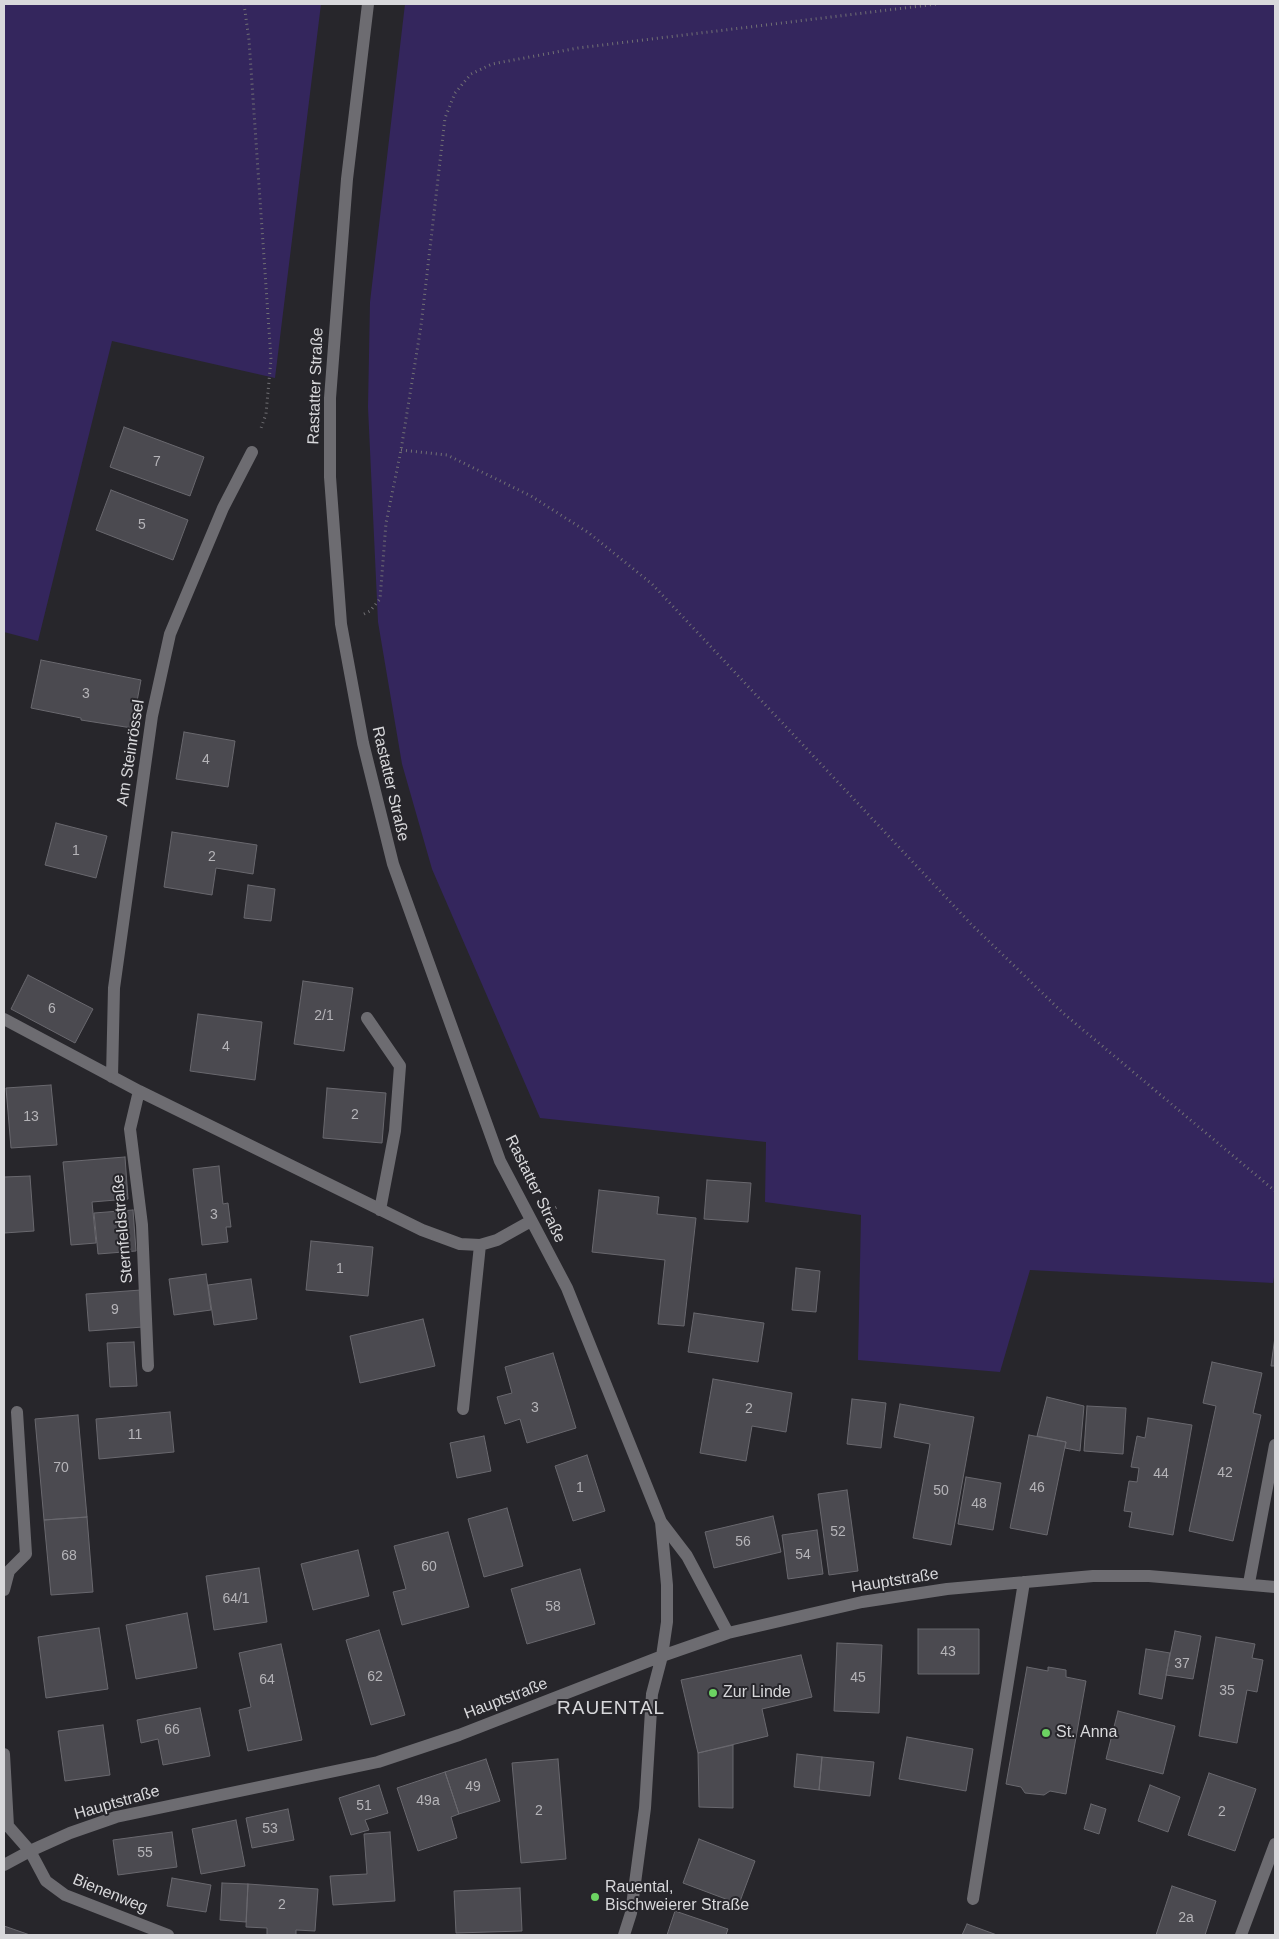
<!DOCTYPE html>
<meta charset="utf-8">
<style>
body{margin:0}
#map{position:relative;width:1279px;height:1939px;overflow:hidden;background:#27262b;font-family:Helvetica,sans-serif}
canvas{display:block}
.frame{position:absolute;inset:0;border:5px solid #d8d8db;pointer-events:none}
</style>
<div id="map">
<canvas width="1279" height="1939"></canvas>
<div class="frame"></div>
</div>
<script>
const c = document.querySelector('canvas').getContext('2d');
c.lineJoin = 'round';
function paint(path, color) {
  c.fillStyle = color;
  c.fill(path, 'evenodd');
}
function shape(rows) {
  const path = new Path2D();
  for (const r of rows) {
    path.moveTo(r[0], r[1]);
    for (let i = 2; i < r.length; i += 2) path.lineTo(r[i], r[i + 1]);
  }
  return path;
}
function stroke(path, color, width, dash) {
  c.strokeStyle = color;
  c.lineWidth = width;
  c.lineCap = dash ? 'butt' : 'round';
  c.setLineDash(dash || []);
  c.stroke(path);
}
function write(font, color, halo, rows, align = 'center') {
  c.font = font + ' Helvetica,sans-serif';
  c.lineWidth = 4;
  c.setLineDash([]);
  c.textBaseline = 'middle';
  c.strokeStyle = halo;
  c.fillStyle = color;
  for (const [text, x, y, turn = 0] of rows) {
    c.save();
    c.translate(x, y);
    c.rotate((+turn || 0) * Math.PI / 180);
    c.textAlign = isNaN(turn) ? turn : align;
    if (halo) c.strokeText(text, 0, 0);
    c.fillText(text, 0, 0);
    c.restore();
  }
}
paint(shape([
 [4,4,321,4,275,378,112,341,38,641,4,632],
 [405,4,1275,4,1275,1271,1273,1283,1030,1270,1000,1372,858,1360,861,1215,765,1202,766,1142,540,1118,432,869,402,764,378,622,368,407,370,302]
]), '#34265d');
const building = shape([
 [124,427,204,457,190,496,110,467,124,427],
 [111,490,188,520,173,560,96,530,111,490],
 [41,660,141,680,132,728,81,720,81,718,31,708,41,660],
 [184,732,235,741,228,787,176,779,184,732],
 [56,823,107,836,96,878,45,865,56,823],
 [172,832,257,845,253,874,216,868,212,895,164,887,172,832],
 [248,885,275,889,271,921,244,918,248,885],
 [28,975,93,1009,75,1043,11,1009,28,975],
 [303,981,353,988,344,1051,294,1044,303,981],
 [198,1014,262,1022,255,1080,190,1071,198,1014],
 [51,1085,57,1145,11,1148,6,1088,51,1085],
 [327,1088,386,1093,382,1143,323,1138,327,1088],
 [125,1157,128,1199,92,1202,96,1243,71,1245,63,1162,125,1157],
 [219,1166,223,1204,228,1203,231,1227,226,1227,228,1242,202,1245,193,1169,219,1166],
 [30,1176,34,1231,4,1233,4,1177,30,1176],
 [707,1180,751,1183,748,1222,704,1219,707,1180],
 [599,1190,659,1197,657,1214,696,1218,684,1326,658,1324,665,1260,592,1252,599,1190],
 [133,1210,136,1251,98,1254,94,1213,133,1210],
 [311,1241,373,1247,368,1296,306,1290,311,1241],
 [796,1268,820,1271,816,1312,792,1310,796,1268],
 [206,1274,211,1310,174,1315,169,1279,206,1274],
 [251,1279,257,1319,214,1325,208,1285,251,1279],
 [141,1290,143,1327,89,1331,86,1294,141,1290],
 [694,1313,764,1323,758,1362,688,1352,694,1313],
 [423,1319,435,1366,360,1383,350,1336,423,1319],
 [1275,1337,1275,1366,1271,1366,1275,1337],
 [134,1342,137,1386,110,1387,107,1343,134,1342],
 [553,1353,576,1428,527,1443,520,1419,505,1424,497,1397,512,1393,505,1367,553,1353],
 [1212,1362,1262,1373,1253,1413,1261,1415,1233,1541,1189,1531,1216,1406,1203,1403,1212,1362],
 [713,1379,792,1393,786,1432,752,1426,746,1461,700,1453,713,1379],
 [1047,1397,1084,1406,1080,1451,1065,1448,1066,1442,1037,1436,1047,1397],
 [852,1399,886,1403,881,1448,847,1444,852,1399],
 [900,1404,974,1417,951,1545,913,1538,930,1444,894,1437,900,1404],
 [1087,1406,1126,1408,1123,1454,1084,1451,1087,1406],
 [170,1412,174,1452,99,1459,96,1419,170,1412],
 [78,1415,87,1517,44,1520,35,1419,78,1415],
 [1148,1418,1192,1425,1173,1535,1129,1527,1132,1512,1124,1511,1129,1481,1137,1482,1139,1468,1131,1467,1137,1436,1145,1438,1148,1418],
 [1029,1435,1066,1442,1047,1535,1010,1528,1029,1435],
 [484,1436,491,1471,457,1478,450,1443,484,1436],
 [587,1455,605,1511,573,1521,555,1466,587,1455],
 [966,1477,1001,1483,993,1530,958,1524,966,1477],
 [847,1490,858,1571,829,1575,818,1494,847,1490],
 [507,1508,523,1566,484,1577,468,1519,507,1508],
 [773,1516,781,1552,714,1568,705,1532,773,1516],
 [87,1517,93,1592,51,1595,44,1520,87,1517],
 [817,1530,823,1574,788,1579,782,1535,817,1530],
 [448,1532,469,1607,402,1625,393,1592,406,1589,394,1546,448,1532],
 [358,1550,369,1596,313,1610,301,1564,358,1550],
 [259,1568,267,1622,214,1630,206,1576,259,1568],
 [580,1569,595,1624,527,1644,511,1589,580,1569],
 [187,1613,197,1668,136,1679,126,1625,187,1613],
 [99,1628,108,1689,46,1698,38,1637,99,1628],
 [918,1629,979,1629,979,1674,918,1674,918,1629],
 [379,1630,405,1715,371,1725,346,1640,379,1630],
 [1175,1631,1201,1636,1193,1679,1166,1675,1175,1631],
 [1216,1637,1255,1644,1252,1658,1263,1660,1257,1692,1247,1690,1237,1743,1199,1736,1216,1637],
 [837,1643,882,1645,879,1713,834,1711,837,1643],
 [281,1644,302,1740,248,1751,239,1710,251,1707,239,1653,281,1644],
 [1146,1649,1170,1653,1162,1699,1139,1694,1146,1649],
 [801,1655,812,1697,762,1709,768,1736,698,1753,681,1680,801,1655],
 [1027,1667,1048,1671,1048,1667,1066,1670,1066,1677,1086,1681,1066,1794,1050,1791,1044,1795,1025,1793,1021,1787,1006,1784,1027,1667],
 [200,1708,210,1756,163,1765,158,1739,141,1743,137,1720,200,1708],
 [1118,1711,1175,1726,1163,1774,1106,1759,1118,1711],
 [103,1725,110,1775,65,1781,58,1731,103,1725],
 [907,1737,973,1749,966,1791,899,1779,907,1737],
 [733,1745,733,1808,699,1807,698,1753,733,1745],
 [797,1754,822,1757,819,1790,794,1787,797,1754],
 [822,1757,874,1762,870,1796,819,1790,822,1757],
 [486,1759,500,1801,459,1814,445,1772,486,1759],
 [558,1759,566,1859,521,1863,512,1763,558,1759],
 [445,1772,459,1814,451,1817,457,1838,418,1851,397,1788,445,1772],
 [1209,1773,1256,1789,1235,1851,1188,1835,1209,1773],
 [379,1785,388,1813,365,1820,369,1830,351,1835,339,1798,379,1785],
 [1150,1785,1180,1797,1168,1832,1138,1821,1150,1785],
 [1091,1804,1106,1809,1099,1834,1084,1829,1091,1804],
 [288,1809,294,1840,252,1848,246,1818,288,1809],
 [236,1820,245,1866,201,1874,192,1829,236,1820],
 [172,1832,177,1867,118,1875,113,1840,172,1832],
 [390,1832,395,1901,333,1905,330,1876,367,1874,364,1834,390,1832],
 [699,1839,755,1861,739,1904,683,1883,699,1839],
 [172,1878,211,1885,206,1912,167,1906,172,1878],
 [222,1883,248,1884,246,1922,220,1920,222,1883],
 [248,1884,318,1889,315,1931,296,1930,296,1935,267,1935,267,1928,246,1927,248,1884],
 [1172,1886,1216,1901,1205,1935,1156,1935,1172,1886],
 [520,1888,522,1931,456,1933,454,1891,520,1888],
 [675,1911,728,1929,726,1935,667,1935,675,1911],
 [967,1924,997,1935,962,1935,967,1924],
 [4,1926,7,1927,30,1935,4,1935,4,1926]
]);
paint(building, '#4b4a50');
stroke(building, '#69686e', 1);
stroke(shape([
 [244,4,249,40,271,359,266,414,260,431],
 [401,450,447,455,531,496,589,533,652,584,971,924,1063,1013,1275,1191],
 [364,614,370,611,380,599,386,523,401,450,421,326,445,118,455,93,471,74,492,64,578,48,937,4],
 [551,1210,559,1206]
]), '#717074', 3, [1, 4]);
stroke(shape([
 [368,4,347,179,330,398,330,477,341,624,363,743,393,864,500,1161,567,1288,661,1522,687,1556,728,1633],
 [367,1018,400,1066,395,1131,380,1210],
 [4,1019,139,1091,422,1230,460,1244,480,1245,497,1240,531,1221],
 [112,1077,114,988,152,716,170,634,223,508,252,452],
 [139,1091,130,1129,142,1225,148,1366],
 [463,1409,480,1245],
 [1249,1583,1275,1445],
 [4,1590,9,1571,26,1554,17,1412],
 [4,1754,8,1826],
 [4,1826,8,1826,30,1851,46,1881,65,1895,168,1935],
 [4,1865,30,1851,70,1833,116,1817,378,1762,459,1735,662,1656,728,1633,862,1602,947,1589,1093,1576,1149,1576,1275,1587],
 [973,1899,1024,1582],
 [624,1935,631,1913,645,1808,652,1694,662,1656,667,1622,667,1585,661,1522],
 [1241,1935,1275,1844]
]), '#6d6c71', 12);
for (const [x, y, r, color] of [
 [713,1693,5,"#6cd362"],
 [1046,1733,5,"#6cd362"],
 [595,1897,5,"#6cd362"]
]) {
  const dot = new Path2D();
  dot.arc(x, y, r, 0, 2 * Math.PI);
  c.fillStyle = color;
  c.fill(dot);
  stroke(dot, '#27262b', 2);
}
write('14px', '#b5b4b8', null, [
 ["7",157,462],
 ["5",142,525],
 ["3",86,694],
 ["4",206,760],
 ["1",76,851],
 ["2",212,857],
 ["6",52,1009],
 ["2/1",324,1016],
 ["4",226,1047],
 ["2",355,1115],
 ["13",31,1117],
 ["3",214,1215],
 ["1",340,1269],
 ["9",115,1310],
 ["3",535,1408],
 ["2",749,1409],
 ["11",135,1435],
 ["70",61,1468],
 ["42",1225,1473],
 ["44",1161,1474],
 ["1",580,1488],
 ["46",1037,1488],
 ["50",941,1491],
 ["48",979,1504],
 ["52",838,1532],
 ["56",743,1542],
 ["54",803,1555],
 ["68",69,1556],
 ["60",429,1567],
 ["64/1",236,1599],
 ["58",553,1607],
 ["43",948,1652],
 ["37",1182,1664],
 ["62",375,1677],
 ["45",858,1678],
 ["64",267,1680],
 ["35",1227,1691],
 ["66",172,1730],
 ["49",473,1787],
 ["49a",428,1801],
 ["51",364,1806],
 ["2",539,1811],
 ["2",1222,1812],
 ["53",270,1829],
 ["55",145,1853],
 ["2",282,1905],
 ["2a",1186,1918]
]);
write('16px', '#d8d8db', '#27262b', [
 ["Rastatter Straße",316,386,-88],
 ["Am Steinrössel",131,753,-81],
 ["Rastatter Straße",390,784,77],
 ["Rastatter Straße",535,1189,64],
 ["Sternfeldstraße",123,1229,-95],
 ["Hauptstraße",895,1581,-9],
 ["Hauptstraße",506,1699,-21],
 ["Hauptstraße",117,1803,-16],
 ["Bienenweg",110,1894,22]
]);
write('16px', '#d8d8db', '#27262b', [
 ["Zur Linde",723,1693],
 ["St. Anna",1056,1733],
 ["Rauental,",605,1888],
 ["Bischweierer Straße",605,1906]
], 'left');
c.letterSpacing = '1px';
write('19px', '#d8d8db', '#27262b', [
 ["RAUENTAL",611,1709]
]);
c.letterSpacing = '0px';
</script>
